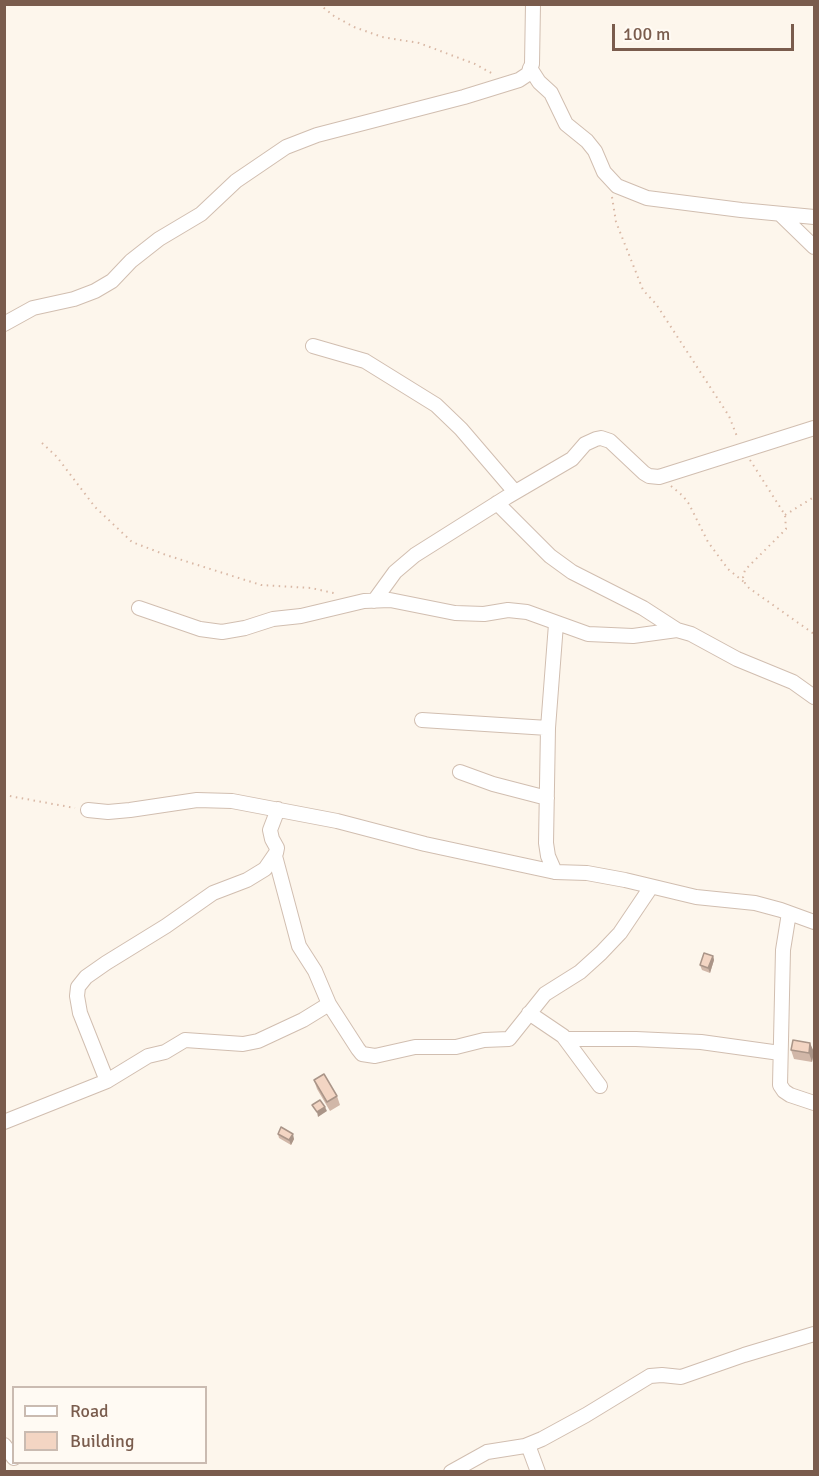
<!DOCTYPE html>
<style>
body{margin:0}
#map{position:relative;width:819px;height:1476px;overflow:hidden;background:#fdf6ec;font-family:Signika,sans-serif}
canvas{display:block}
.frame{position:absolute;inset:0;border:6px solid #7a5c4d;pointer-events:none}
.legend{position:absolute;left:12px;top:1386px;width:195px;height:78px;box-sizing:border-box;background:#fffaf3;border:2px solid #cabbb1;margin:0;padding:8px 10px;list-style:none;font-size:18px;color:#7a5c4d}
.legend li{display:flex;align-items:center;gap:12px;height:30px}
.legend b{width:30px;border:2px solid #cabbb1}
.scale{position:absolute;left:612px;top:24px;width:182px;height:27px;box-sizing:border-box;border:3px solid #7a5c4d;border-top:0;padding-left:8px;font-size:18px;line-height:21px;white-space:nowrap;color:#7a5c4d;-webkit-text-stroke:4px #fffaf3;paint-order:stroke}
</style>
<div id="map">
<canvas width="819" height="1476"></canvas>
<div class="frame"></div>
<ul class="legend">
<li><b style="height:8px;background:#fff"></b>Road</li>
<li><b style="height:16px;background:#f3d5c3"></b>Building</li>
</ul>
<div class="scale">100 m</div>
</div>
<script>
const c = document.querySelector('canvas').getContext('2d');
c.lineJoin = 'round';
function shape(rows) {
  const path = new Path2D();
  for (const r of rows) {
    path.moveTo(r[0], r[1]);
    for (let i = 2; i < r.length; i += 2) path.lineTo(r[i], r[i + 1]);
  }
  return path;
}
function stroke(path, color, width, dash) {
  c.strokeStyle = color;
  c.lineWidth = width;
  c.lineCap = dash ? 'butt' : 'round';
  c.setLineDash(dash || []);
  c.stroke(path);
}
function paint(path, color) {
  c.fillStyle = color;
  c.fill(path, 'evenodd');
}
const street = shape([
 [530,68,539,82,551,93,566,124,587,141,595,151,604,172,617,186,647,198,741,210,814,217],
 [780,214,814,247],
 [4,324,33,308,74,299,95,291,112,281,131,261,159,239,201,214,236,181,286,147,317,135,464,97,519,80,528,74,532,64,533,4],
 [313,346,365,361,436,405,461,429,515,492],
 [497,503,550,556,572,572,643,608,677,630],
 [374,601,395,572,415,555,507,497,572,459,585,444,596,439,601,438,610,441,644,473,649,476,659,477,814,428],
 [139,608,200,629,222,632,245,628,273,619,301,616,364,601,390,600,455,613,484,614,508,610,527,612,588,634,633,636,677,630,691,634,737,659,793,682,814,697],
 [422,720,548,728],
 [460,772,493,784,547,798],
 [88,810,108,812,130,810,197,800,232,801,337,821,425,844,555,872,587,873,625,880,696,897,755,903,781,910,814,922],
 [275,856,299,946,315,971,329,1004,358,1049,362,1054,375,1056,415,1047,456,1047,484,1040,509,1039,545,994,580,972,601,953,620,933,651,887],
 [555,872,548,856,546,843,548,728,556,624],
 [789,913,783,950,780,1085,784,1091,790,1095,814,1103],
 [529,1013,563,1036,600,1086],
 [566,1039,636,1039,701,1042,780,1053],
 [107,1081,80,1013,77,996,78,987,86,977,106,963,166,926,203,900,213,893,247,880,265,869,276,853,277,848,272,839,270,830,278,809],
 [4,1122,107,1081,148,1056,165,1052,185,1040,243,1044,258,1041,303,1020,329,1004],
 [4,1445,14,1458],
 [528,1445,538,1472],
 [451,1472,487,1452,525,1446,542,1439,586,1415,650,1376,662,1375,681,1377,744,1355,814,1334]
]);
stroke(street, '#d1beb0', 16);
stroke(shape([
 [319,4,334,16,354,27,382,37,419,43,475,64,493,74],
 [612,197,616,222,643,290,656,304,729,416,738,439],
 [42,443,57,457,95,507,132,542,166,555,261,585,311,588,338,594],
 [750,460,785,515,786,529,745,570,743,577,745,583,749,588,814,634],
 [671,486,683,496,689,504,708,542,728,569,744,582],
 [785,515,814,497],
 [4,795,75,808]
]), '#d9b8a5', 2, [1.5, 4.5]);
stroke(street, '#fff', 14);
paint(shape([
 [713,956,714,960,710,973,702,970,700,965],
 [791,1050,814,1052,812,1062,794,1059],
 [314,1080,337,1096,340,1105,330,1111,317,1089],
 [278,1134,294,1139,291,1145,279,1138]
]), '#d1b7a8');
paint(shape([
 [713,956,714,960,710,973,708,968],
 [810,1043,814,1052,812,1062,809,1053],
 [325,1107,327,1111,318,1117,317,1112],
 [293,1134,294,1139,291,1145,289,1140]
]), '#aa9588');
const building = shape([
 [704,953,713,956,708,968,700,965,704,953],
 [793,1040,810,1043,809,1053,791,1050,793,1040],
 [324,1074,337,1096,327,1102,314,1080,324,1074],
 [320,1100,325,1107,317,1112,312,1105,320,1100],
 [281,1127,293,1134,289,1140,278,1134,281,1127]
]);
paint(building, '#f3d5c3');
stroke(building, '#aa9588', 1.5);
</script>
